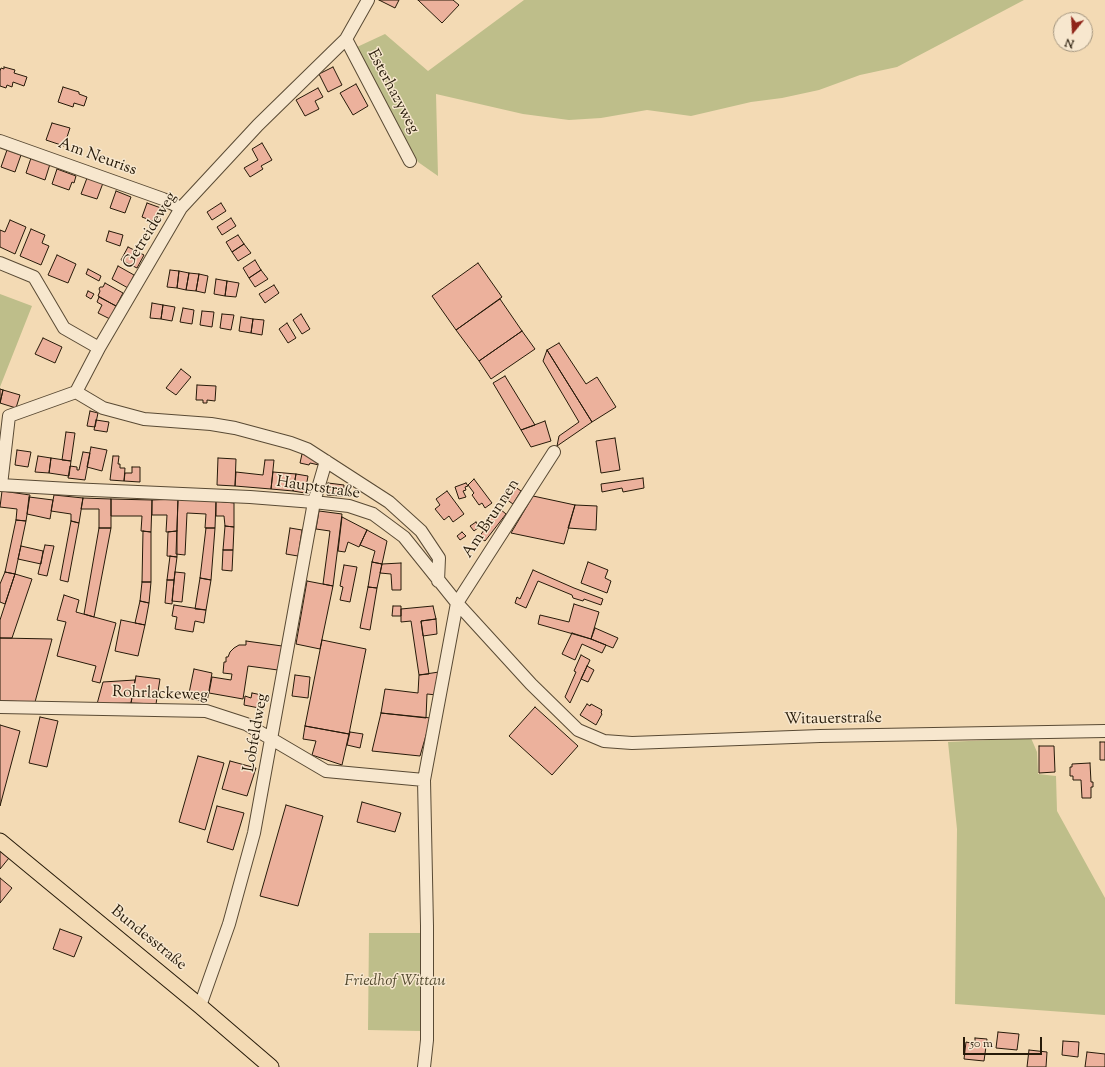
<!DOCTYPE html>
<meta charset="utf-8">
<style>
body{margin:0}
#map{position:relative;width:1105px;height:1067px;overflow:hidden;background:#f3dab4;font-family:"Sorts Mill Goudy",serif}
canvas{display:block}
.north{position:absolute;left:1053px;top:12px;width:40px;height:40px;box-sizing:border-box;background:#f7e7ce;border:1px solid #a3957f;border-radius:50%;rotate:198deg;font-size:11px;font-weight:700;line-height:16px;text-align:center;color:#261a09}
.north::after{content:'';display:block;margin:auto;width:14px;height:18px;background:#8f2418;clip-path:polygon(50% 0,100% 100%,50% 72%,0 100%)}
.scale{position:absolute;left:963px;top:1037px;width:79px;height:18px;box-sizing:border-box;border:2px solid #261a09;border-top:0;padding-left:5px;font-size:12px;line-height:14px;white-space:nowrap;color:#261a09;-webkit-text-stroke:3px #f7e7ce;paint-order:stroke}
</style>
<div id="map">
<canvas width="1105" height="1067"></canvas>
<div class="north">N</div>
<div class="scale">50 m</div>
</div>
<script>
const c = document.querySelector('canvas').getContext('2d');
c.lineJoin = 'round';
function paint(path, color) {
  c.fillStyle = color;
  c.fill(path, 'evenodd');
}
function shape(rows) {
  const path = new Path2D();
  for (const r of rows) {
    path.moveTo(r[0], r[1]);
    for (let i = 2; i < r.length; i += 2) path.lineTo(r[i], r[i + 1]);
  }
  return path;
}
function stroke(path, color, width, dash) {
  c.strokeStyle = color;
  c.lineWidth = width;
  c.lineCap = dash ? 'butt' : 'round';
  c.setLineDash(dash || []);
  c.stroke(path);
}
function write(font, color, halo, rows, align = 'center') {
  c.font = font + ' "Sorts Mill Goudy",serif';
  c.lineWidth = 3;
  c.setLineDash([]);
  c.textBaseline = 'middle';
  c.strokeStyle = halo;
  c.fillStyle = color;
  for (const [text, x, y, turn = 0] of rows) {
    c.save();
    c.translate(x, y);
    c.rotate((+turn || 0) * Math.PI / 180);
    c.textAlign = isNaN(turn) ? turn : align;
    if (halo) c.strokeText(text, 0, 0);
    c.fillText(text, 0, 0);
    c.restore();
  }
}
paint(shape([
 [524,0,1024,0,897,67,860,75,819,90,782,98,751,102,691,116,647,110,601,118,569,120,523,114,436,94,438,176,418,162,357,47,385,34,428,71],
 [0,294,32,306,0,387],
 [1031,738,1037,752,1038,774,1056,776,1057,811,1105,898,1105,1015,955,1004,957,829,948,742],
 [369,933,422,933,421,1031,368,1030]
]), '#bebe8a');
const building = shape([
 [379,0,399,0,395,8,379,0],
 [418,0,453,0,459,5,442,23,418,0],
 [4,67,15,70,14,73,27,77,24,86,13,82,12,87,7,85,6,88,0,86,0,71,1,68,4,69,4,67],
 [333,67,342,85,328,92,319,74,333,67],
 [356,84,368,106,353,115,340,93,356,84],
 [63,87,79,92,79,94,87,97,84,106,74,103,73,107,58,102,63,87],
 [318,88,323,97,315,101,319,109,305,116,296,100,318,88],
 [52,123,70,128,64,146,46,140,52,123],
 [262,143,272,160,261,166,263,169,250,177,244,168,258,160,252,149,262,143],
 [7,150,21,155,15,172,1,167,7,150],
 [31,158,50,164,45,180,26,173,31,158],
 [57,169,76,176,74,183,72,182,69,190,52,184,57,169],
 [87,178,103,183,97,199,81,194,87,178],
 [116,191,131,197,125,213,110,208,116,191],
 [147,203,161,208,158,215,160,215,158,223,142,217,147,203],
 [221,203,226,211,212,220,207,212,221,203],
 [231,218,236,226,222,235,217,227,231,218],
 [10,220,26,227,15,254,0,247,0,230,5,232,10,220],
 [31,229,45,235,42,243,49,246,41,265,20,256,31,229],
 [109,231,123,235,120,246,106,241,109,231],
 [238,235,244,244,232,252,226,242,238,235],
 [244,244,251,253,238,261,232,252,244,244],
 [128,247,144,255,137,268,121,260,128,247],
 [57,255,76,264,68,283,48,275,57,255],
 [255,260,261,270,249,278,243,268,255,260],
 [478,263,502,297,456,330,432,296,478,263],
 [118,266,134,275,128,288,112,279,118,266],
 [88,269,101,276,99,281,86,274,88,269],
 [170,270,179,271,177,288,167,287,170,270],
 [261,270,268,279,255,287,249,278,261,270],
 [179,271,189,273,186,290,177,288,179,271],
 [189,273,199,274,196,291,186,290,189,273],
 [199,274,208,276,205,293,196,291,199,274],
 [216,279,227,281,225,296,214,294,216,279],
 [227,281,239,283,236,297,225,296,227,281],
 [105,283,123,293,116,306,98,296,100,291,99,289,100,287,103,287,105,283],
 [274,285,279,293,265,303,259,294,274,285],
 [88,291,94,294,91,299,86,296,88,291],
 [99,297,116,306,110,319,98,313,102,305,97,302,99,297],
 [500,299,522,331,479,361,456,330,500,299],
 [152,303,163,305,161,319,150,318,152,303],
 [163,305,175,307,172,321,161,319,163,305],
 [183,308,194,310,192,324,180,322,183,308],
 [202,311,214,312,212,327,200,325,202,311],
 [222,314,234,315,231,330,220,328,222,314],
 [301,314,310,329,302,334,293,320,301,314],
 [241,317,253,319,251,333,239,331,241,317],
 [253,319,264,320,262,335,251,333,253,319],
 [287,323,296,338,288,343,279,329,287,323],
 [522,331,535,349,491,379,479,361,522,331],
 [43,338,62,347,55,363,35,354,43,338],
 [559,343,586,384,597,377,616,407,592,422,547,350,559,343],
 [547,350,592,422,557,446,559,436,579,422,543,361,547,350],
 [181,369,191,377,176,395,166,388,181,369],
 [505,376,535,425,521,430,493,383,505,376],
 [197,385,216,386,215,401,207,400,207,403,203,403,203,400,196,400,197,385],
 [0,389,3,390,0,403,0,389],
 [3,390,20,395,16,408,0,403,3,390],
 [90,411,98,413,95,427,87,426,90,411],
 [96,420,109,422,107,432,94,430,96,420],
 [545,421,551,441,531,447,521,430,545,421],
 [66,432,75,433,71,461,62,460,66,432],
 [615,438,620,470,601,473,596,441,615,438],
 [91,447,107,450,102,471,87,467,91,447],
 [17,450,31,452,28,467,15,465,17,450],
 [83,452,90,453,85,480,68,478,70,466,77,467,77,470,79,470,83,452],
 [302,454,317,458,319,461,319,465,310,463,309,465,300,463,302,454],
 [38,456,51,458,49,473,35,472,38,456],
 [113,456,119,456,118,464,120,464,120,468,125,468,124,481,110,480,113,456],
 [51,458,71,461,69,476,49,473,51,458],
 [218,458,236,459,235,486,217,485,218,458],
 [265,460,274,460,271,489,235,486,236,472,263,475,265,460],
 [132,467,140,467,140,482,124,481,125,473,132,473,132,467],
 [273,472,296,474,293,491,271,489,273,472],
 [296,474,308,476,305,493,293,491,296,474],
 [643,478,644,488,623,492,622,488,602,492,601,484,643,478],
 [474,479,492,503,485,508,482,503,479,505,472,495,474,493,468,485,474,479],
 [328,483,344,485,343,496,327,495,328,483],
 [466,483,468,486,465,487,466,490,463,491,466,497,459,499,455,487,466,483],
 [511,484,521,491,513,504,503,497,511,484],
 [2,491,30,495,26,521,16,520,17,509,0,507,2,491],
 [447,491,464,514,453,522,449,516,444,520,435,509,440,505,436,499,447,491],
 [54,495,83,498,79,523,71,521,71,514,51,511,54,495],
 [533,496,575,505,564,544,511,533,533,496],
 [29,497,53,500,50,519,27,514,29,497],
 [83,498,111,499,111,528,99,528,99,509,81,509,83,498],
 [111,499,152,500,151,532,141,531,142,516,111,516,111,499],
 [178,499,177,531,166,532,167,515,152,515,152,500,178,499],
 [178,499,216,501,215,528,205,528,206,514,187,513,185,555,176,554,178,499],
 [216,501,234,503,234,527,225,526,224,516,216,516,216,501],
 [575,505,597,506,596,530,568,528,575,505],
 [500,509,506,514,485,541,479,537,490,522,487,520,491,515,493,517,500,509],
 [319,511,342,514,333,586,323,584,330,531,316,529,319,511],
 [342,517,367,530,359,547,348,542,345,552,338,551,342,517],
 [16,520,26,521,15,574,5,572,16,520],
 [71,521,79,523,68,582,60,580,71,521],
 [476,522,479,527,474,531,470,526,476,522],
 [225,526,234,527,233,550,223,550,225,526],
 [99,528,111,528,94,617,84,614,99,528],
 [206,528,215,528,211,580,200,578,206,528],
 [290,528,302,530,298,556,286,554,290,528],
 [367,530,387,541,382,564,372,562,375,551,360,545,367,530],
 [143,531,151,532,151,582,142,582,143,531],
 [177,531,177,557,167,556,168,532,177,531],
 [462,532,466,536,460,540,457,536,462,532],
 [45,545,54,546,47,576,38,574,45,545],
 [21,546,43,551,41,564,18,559,21,546],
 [223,550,233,550,232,571,222,570,223,550],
 [170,556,177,557,174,580,167,580,170,556],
 [372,562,382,564,377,588,368,587,372,562],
 [588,562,608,570,605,578,611,581,607,593,581,583,588,562],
 [401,563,401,590,392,590,391,574,380,573,382,564,401,563],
 [344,565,357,567,350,602,340,600,343,587,340,586,344,565],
 [533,570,574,588,603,599,601,605,584,599,583,601,573,598,572,595,538,581,526,608,515,603,517,597,520,599,533,570],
 [5,572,15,574,5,604,0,602,0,584,5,572],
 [175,572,185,573,182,602,172,601,175,572],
 [15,574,32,579,12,638,0,638,0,620,15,574],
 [200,578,211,580,206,610,195,609,200,578],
 [167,580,174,580,172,604,165,603,167,580],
 [307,581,333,586,320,649,296,644,307,581],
 [142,582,151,582,149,603,140,601,142,582],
 [368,587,377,588,370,630,360,628,368,587],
 [64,595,79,600,76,612,116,623,100,683,92,681,96,666,57,656,66,622,57,620,64,595],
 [140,601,149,603,145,625,135,623,140,601],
 [574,604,599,612,591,639,538,624,540,615,569,622,574,604],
 [174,605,206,610,204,623,195,621,193,632,175,629,177,617,172,616,174,605],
 [393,606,401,606,401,616,392,616,393,606],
 [433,606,436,619,421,621,429,674,419,675,411,621,401,622,401,609,433,606],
 [436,619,437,634,423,636,421,621,436,619],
 [121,620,145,625,138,656,115,651,121,620],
 [595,628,618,638,613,648,591,639,595,628],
 [572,633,591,639,606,645,602,653,582,644,575,660,562,654,572,633],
 [0,638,52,639,35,702,0,701,0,638],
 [322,640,366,649,349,734,305,726,322,640],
 [246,641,282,646,278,670,248,666,243,699,209,693,212,677,231,680,232,674,223,673,224,662,226,662,226,657,228,657,230,652,234,648,239,645,246,645,246,641],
 [581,655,590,660,570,703,565,697,576,672,574,671,581,655],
 [587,666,594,670,588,682,581,679,587,666],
 [194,669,212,673,207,702,188,698,194,669],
 [439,672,437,695,427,694,426,718,381,713,385,689,418,693,419,675,439,672],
 [295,675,310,677,308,698,292,696,295,675],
 [136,676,160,679,156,704,131,703,136,676],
 [135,680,131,703,97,704,103,682,135,680],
 [252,693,267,696,264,709,244,705,245,696,251,698,252,693],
 [587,704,590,706,591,704,602,710,601,713,602,714,596,725,580,715,587,704],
 [535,707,578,746,552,775,509,736,535,707],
 [381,713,431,718,420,756,372,751,381,713],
 [40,717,58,721,47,767,29,763,40,717],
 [0,725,20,731,0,806,0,725],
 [305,726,349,734,342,765,312,755,316,741,303,739,305,726],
 [350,732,363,734,360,748,347,745,350,732],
 [1100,742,1105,742,1105,760,1100,760,1100,742],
 [1039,746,1054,746,1055,772,1039,773,1039,746],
 [198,756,224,763,205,830,179,822,198,756],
 [230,761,256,768,247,796,222,789,230,761],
 [1090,763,1091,782,1093,782,1093,787,1091,787,1091,798,1082,798,1081,780,1073,780,1073,776,1070,776,1070,767,1072,767,1072,764,1090,763],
 [362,802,401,813,395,832,357,822,362,802],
 [286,805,323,816,298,906,260,896,286,805],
 [217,806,244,813,233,850,207,842,217,806],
 [0,851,9,858,0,869,0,851],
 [0,878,12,888,0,903,0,878],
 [60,929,82,937,74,957,53,949,60,929],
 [998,1032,1019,1034,1017,1050,996,1048,998,1032],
 [975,1038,987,1039,984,1061,964,1059,966,1042,975,1044,975,1038],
 [1063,1041,1079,1042,1078,1057,1062,1055,1063,1041],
 [1029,1050,1047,1052,1046,1067,1027,1067,1029,1050],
 [1087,1052,1105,1054,1105,1067,1085,1067,1087,1052]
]);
paint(building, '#ecb19c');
stroke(building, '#261a09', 1);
const minor = shape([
 [346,39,410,161],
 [0,141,163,199,181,208],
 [0,263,34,277,64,328,99,348],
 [76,392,103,408,144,419,211,424,235,428,291,443,307,449,389,502,421,531,439,558,438,581],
 [0,485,70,489,250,497,314,502,349,506,373,514,404,537,457,603,531,684,578,730,604,741,632,743,820,736,1105,731],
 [1,485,9,416,76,392,99,348,181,208,258,125,346,39,368,0],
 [0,707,206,711,246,724,326,771,424,780],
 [200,1006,229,924,254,833,314,502,326,461],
 [424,1067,427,1040,427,926,424,780,457,603,554,452]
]);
const major = shape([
 [0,841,200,1006,271,1067]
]);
stroke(minor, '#594a34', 14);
stroke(major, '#261a09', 17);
stroke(minor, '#f7e7ce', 12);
stroke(major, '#f3dab4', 15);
write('16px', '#261a09', '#f7e7ce', [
 ["Esterhazyweg",392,92,62],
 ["Am Neuriss",97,158,20],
 ["Getreideweg",151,231,-58],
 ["Hauptstraße",318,489,8],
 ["Am Brunnen",492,519,-57],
 ["Rohrlackeweg",160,695,2],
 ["Witauerstraße",833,720,-1],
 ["Lobfeldweg",257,733,-80],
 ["Bundesstraße",148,939,39]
]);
write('italic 16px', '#544b30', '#f7e7ce', [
 ["Friedhof Wittau",395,982]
]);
</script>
